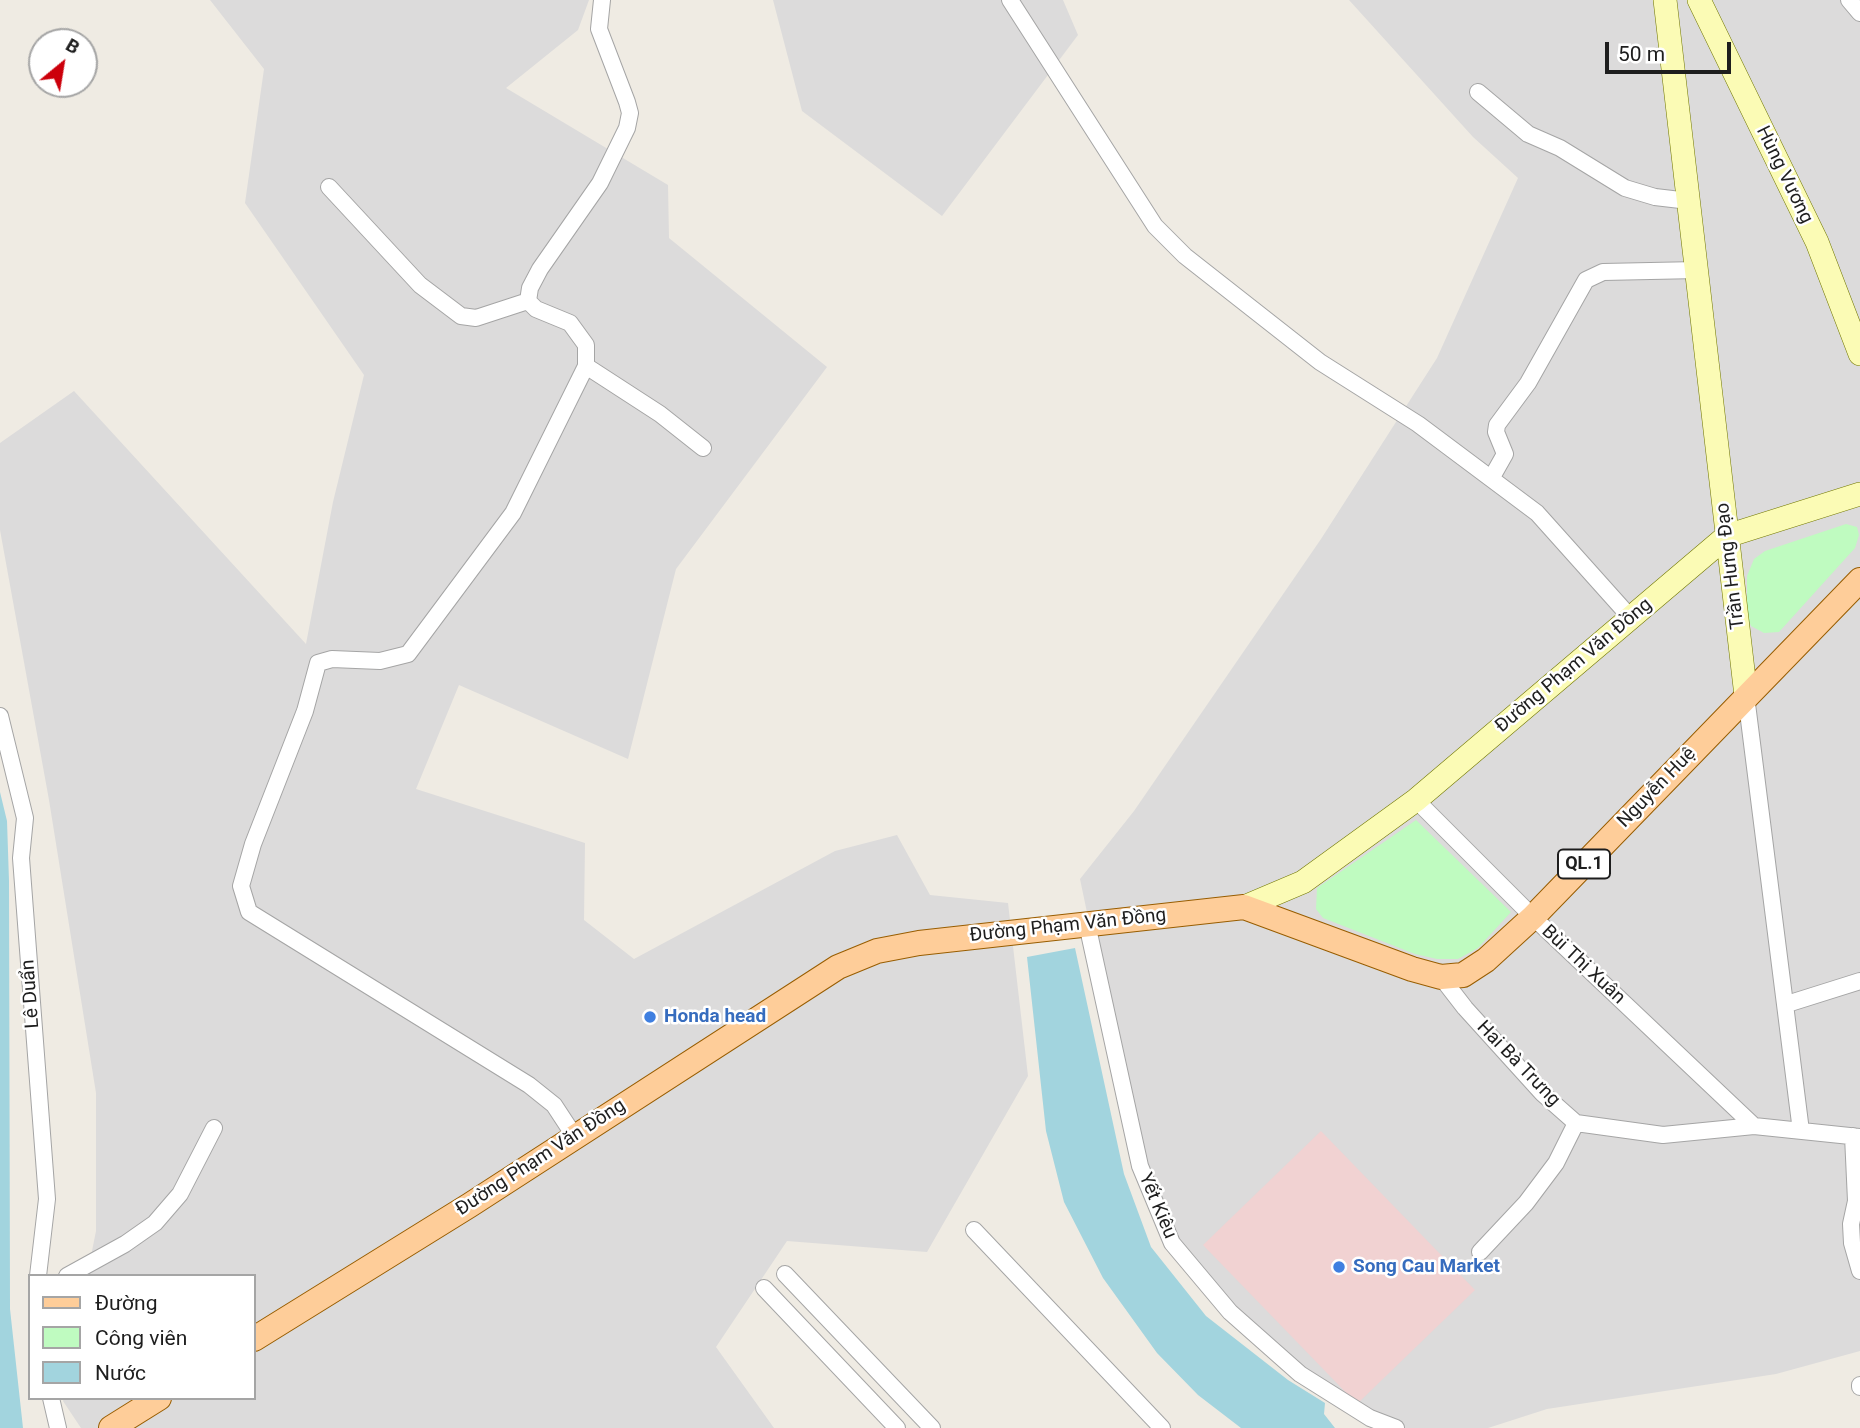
<!DOCTYPE html>
<meta charset="utf-8">
<style>
body{margin:0}
#map{position:relative;width:1860px;height:1428px;overflow:hidden;background:#efebe3;font-family:Roboto,sans-serif}
canvas{display:block}
.legend{position:absolute;left:28px;top:1274px;width:228px;height:126px;box-sizing:border-box;background:#fff;border:2px solid #a5a5a5;margin:0;padding:9px 12px;list-style:none;font-size:21px;color:#1e1e1e}
.legend li{display:flex;align-items:center;gap:14px;height:35px}
.legend b{width:35px;border:2px solid #a5a5a5}
.north{position:absolute;left:28px;top:28px;width:70px;height:70px;box-sizing:border-box;background:#fff;border:2px solid #a5a5a5;border-radius:50%;rotate:30deg;font-size:19px;font-weight:700;line-height:28px;text-align:center;color:#1e1e1e}
.north::after{content:'';display:block;margin:auto;width:24px;height:32px;background:#cc000b;clip-path:polygon(50% 0,100% 100%,50% 72%,0 100%)}
.scale{position:absolute;left:1605px;top:42px;width:126px;height:32px;box-sizing:border-box;border:4px solid #1e1e1e;border-top:0;padding-left:9px;font-size:21px;line-height:24px;white-space:nowrap;color:#1e1e1e;-webkit-text-stroke:5px #fff;paint-order:stroke}
</style>
<div id="map">
<canvas width="1860" height="1428"></canvas>
<ul class="legend">
<li><b style="height:9px;background:#fecd99"></b>Đường</li>
<li><b style="height:19px;background:#bffbc0"></b>Công viên</li>
<li><b style="height:19px;background:#a2d4de"></b>Nước</li>
</ul>
<div class="north">B</div>
<div class="scale">50 m</div>
</div>
<script>
const c = document.querySelector('canvas').getContext('2d');
c.lineJoin = 'round';
function paint(path, color) {
  c.fillStyle = color;
  c.fill(path, 'evenodd');
}
function shape(rows) {
  const path = new Path2D();
  for (const r of rows) {
    path.moveTo(r[0], r[1]);
    for (let i = 2; i < r.length; i += 2) path.lineTo(r[i], r[i + 1]);
  }
  return path;
}
function stroke(path, color, width, dash) {
  c.strokeStyle = color;
  c.lineWidth = width;
  c.lineCap = dash ? 'butt' : 'round';
  c.setLineDash(dash || []);
  c.stroke(path);
}
function write(font, color, halo, rows, align = 'center') {
  c.font = font + ' Roboto,sans-serif';
  c.lineWidth = 5;
  c.setLineDash([]);
  c.textBaseline = 'middle';
  c.strokeStyle = halo;
  c.fillStyle = color;
  for (const [text, x, y, turn = 0] of rows) {
    c.save();
    c.translate(x, y);
    c.rotate((+turn || 0) * Math.PI / 180);
    c.textAlign = isNaN(turn) ? turn : align;
    if (halo) c.strokeText(text, 0, 0);
    c.fillText(text, 0, 0);
    c.restore();
  }
}
paint(shape([
 [210,0,589,0,578,30,506,88,668,185,669,238,827,367,676,569,628,759,459,685,416,789,585,843,584,920,634,959,835,851,897,835,930,895,1008,903,1028,1076,927,1252,787,1241,716,1347,774,1428,81,1428,63,1401,64,1398,254,1398,254,1276,87,1276,96,1231,96,1093,49,800,0,530,0,443,74,391,306,644,333,502,364,375,245,203,264,69],
 [773,0,1063,0,1078,35,942,216,802,111],
 [1349,0,1860,0,1860,1351,1776,1374,1547,1409,1488,1428,1396,1428,1300,1374,1172,1243,1140,1166,1080,879,1134,811,1321,539,1437,358,1518,178,1473,137]
]), '#dcdbdb');
paint(shape([
 [1321,1131,1475,1290,1357,1404,1203,1245]
]), '#f1d2d2');
paint(shape([
 [1846,524,1857,527,1859,535,1855,548,1779,632,1764,633,1751,626,1747,616,1747,576,1754,559,1765,551],
 [1416,820,1511,912,1478,948,1458,959,1437,959,1415,954,1323,918,1316,909,1317,888]
]), '#bffbc0');
paint(shape([
 [0,792,7,821,9,881,10,1309,23,1428,0,1428],
 [1075,948,1124,1174,1151,1247,1206,1316,1288,1380,1325,1403,1324,1414,1335,1428,1241,1428,1198,1395,1157,1353,1103,1278,1064,1202,1046,1131,1027,957]
]), '#a2d4de');
const street = shape([
 [1010,0,1155,226,1185,256,1320,362,1418,424,1537,513,1631,618],
 [1849,0,1860,13],
 [1478,92,1528,134,1560,148,1625,188,1655,197,1689,201],
 [329,187,420,285,461,316,476,318,528,301],
 [586,366,660,414,703,448],
 [1492,477,1505,454,1496,432,1497,425,1528,383,1586,280,1603,272,1698,270],
 [1746,696,1801,1131],
 [0,716,25,818,21,858,47,1199,38,1276],
 [1416,800,1533,917,1754,1126],
 [1087,924,1140,1166,1172,1243,1230,1312,1300,1374,1370,1418,1396,1428],
 [1441,977,1465,1008,1542,1093,1576,1123,1663,1135,1754,1126,1860,1137],
 [1787,1004,1860,981],
 [1853,1136,1856,1201,1851,1224,1852,1243,1860,1271],
 [575,1137,554,1105,529,1085,249,912,241,886,253,844,305,711,318,663,332,659,380,661,408,654,513,513,586,366,586,345,570,323,536,309,528,301,530,288,540,269,600,183,627,128,630,113,627,102,599,29,602,0],
 [974,1230,1162,1428],
 [1480,1252,1526,1203,1556,1163,1576,1123],
 [785,1274,932,1428],
 [67,1276,125,1244,155,1223,180,1194,214,1128],
 [764,1288,897,1428],
 [1860,1387,1860,1385],
 [51,1398,58,1428]
]);
const secondary = shape([
 [1665,0,1746,696],
 [1699,0,1817,242,1860,354],
 [1244,907,1303,882,1416,800,1727,536,1860,494]
]);
const primary = shape([
 [254,1339,470,1205,838,967,877,951,919,943,1244,907,1412,969,1441,977,1463,975,1486,960,1533,917,1860,580],
 [111,1428,159,1398]
]);
stroke(street, '#a5a5a5', 18);
stroke(secondary, '#727802', 24);
stroke(primary, '#985d00', 26);
stroke(street, '#fff', 16);
stroke(secondary, '#fbfbb5', 23);
stroke(primary, '#fecd99', 24);
for (const [x, y, r, color] of [
 [650,1017,7,"#3f7fe0"],
 [1339,1267,7,"#3f7fe0"]
]) {
  const dot = new Path2D();
  dot.arc(x, y, r, 0, 2 * Math.PI);
  c.fillStyle = color;
  c.fill(dot);
  stroke(dot, '#fff', 2.5);
}
for (const [x, y, w] of [
 [1584,864,52]
]) {
  const box = new Path2D();
  box.roundRect(x - w / 2, y - 14.5, w, 29, 5);
  c.fillStyle = '#fff';
  c.fill(box);
  stroke(box, '#1e1e1e', 2);
}
write('bold 18px', '#1e1e1e', null, [
 ["QL.1",1584,864]
]);
write('19px', '#1e1e1e', '#fff', [
 ["Hùng Vương",1784,175,64],
 ["Trần Hưng Đạo",1731,566,-97],
 ["Đường Phạm Văn Đồng",1574,666,-40],
 ["Nguyễn Huệ",1657,788,-46],
 ["Đường Phạm Văn Đồng",1068,926,-6],
 ["Bùi Thị Xuân",1583,965,43],
 ["Lê Duẩn",31,994,-94],
 ["Hai Bà Trưng",1518,1064,46],
 ["Đường Phạm Văn Đồng",541,1158,-33],
 ["Yết Kiêu",1157,1206,67]
]);
write('bold 19px', '#366cbe', '#fff', [
 ["Honda head",664,1017],
 ["Song Cau Market",1353,1267]
], 'left');
</script>
